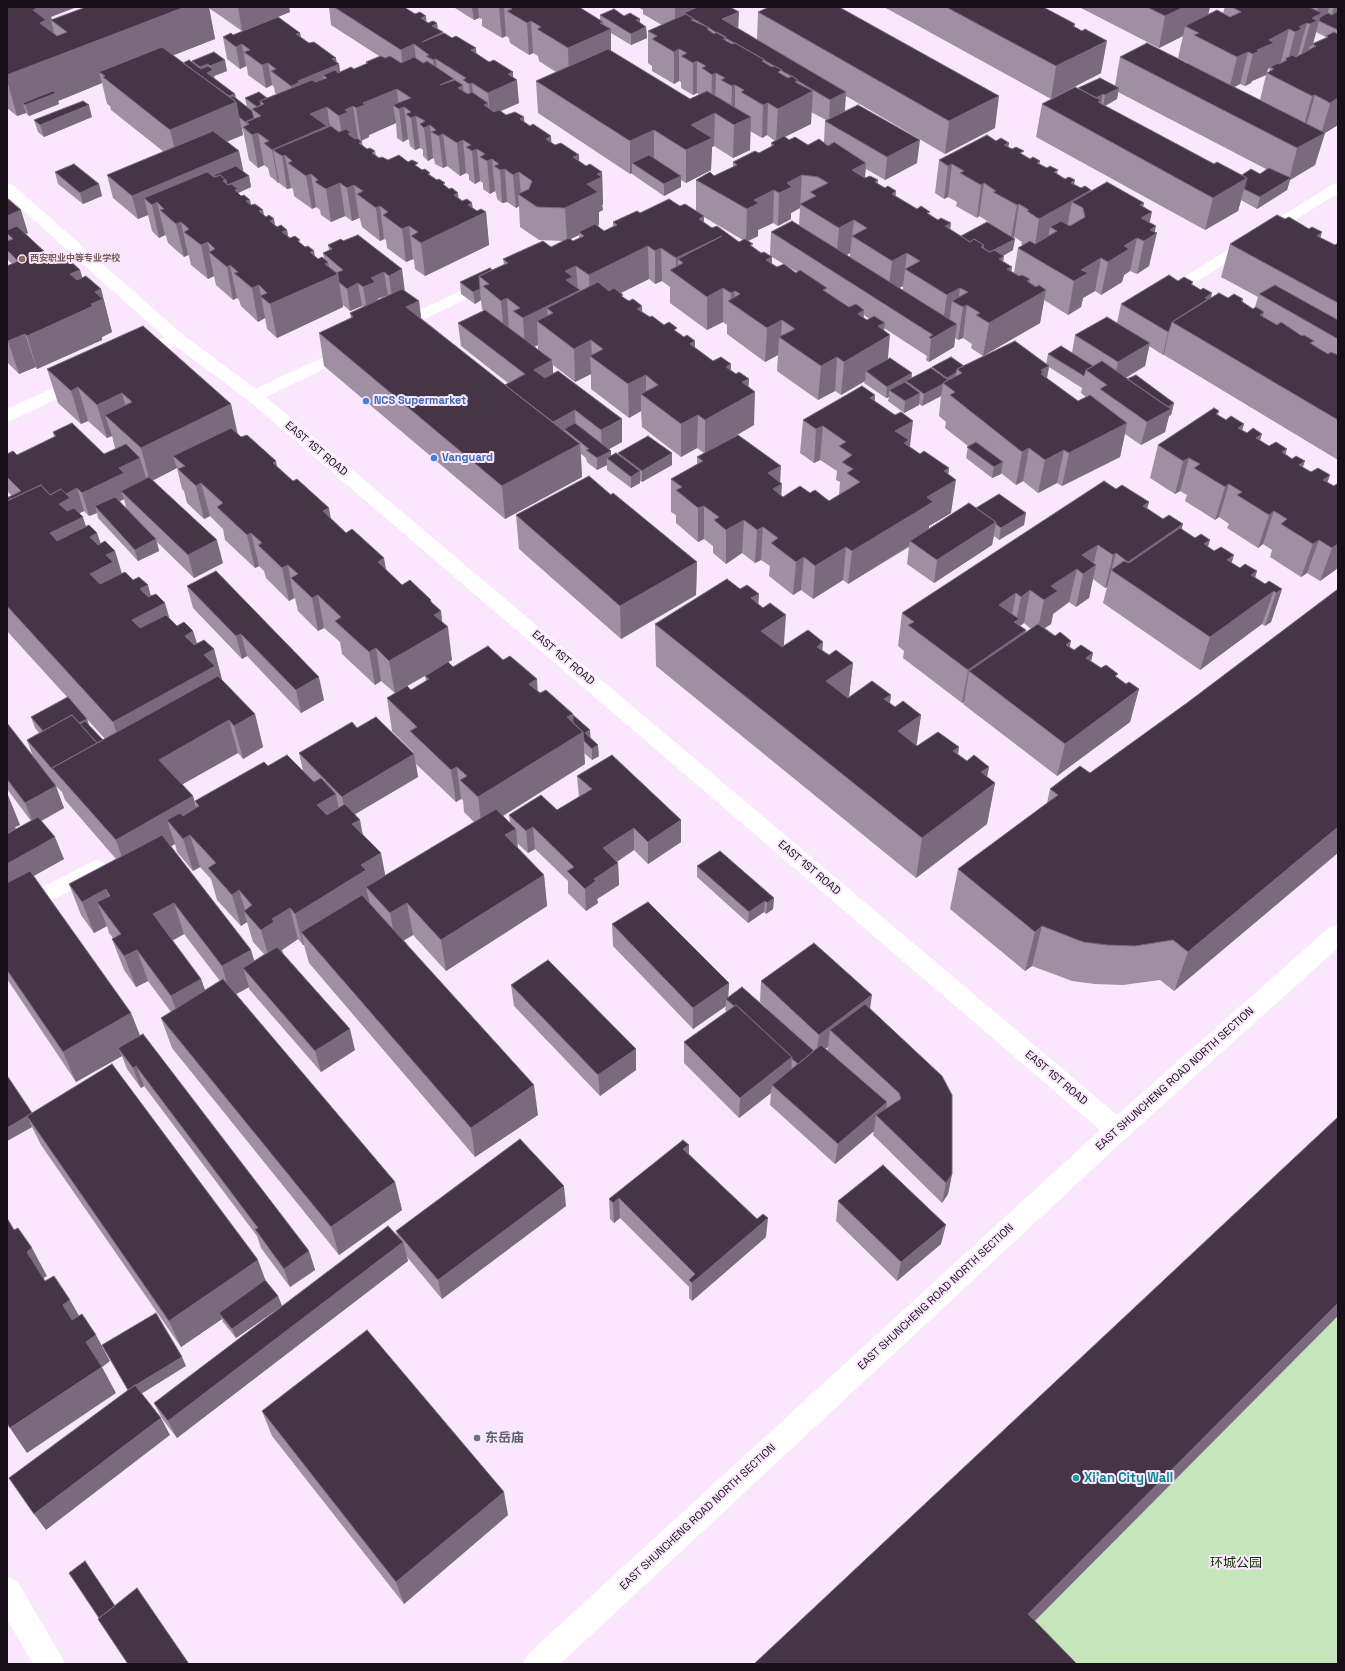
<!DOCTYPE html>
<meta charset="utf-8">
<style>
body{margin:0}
#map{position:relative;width:1345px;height:1671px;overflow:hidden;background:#fae7fd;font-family:"Space Grotesk",sans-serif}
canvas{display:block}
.frame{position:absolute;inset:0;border:8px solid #171018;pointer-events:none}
</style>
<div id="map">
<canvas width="1345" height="1671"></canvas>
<div class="frame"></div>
</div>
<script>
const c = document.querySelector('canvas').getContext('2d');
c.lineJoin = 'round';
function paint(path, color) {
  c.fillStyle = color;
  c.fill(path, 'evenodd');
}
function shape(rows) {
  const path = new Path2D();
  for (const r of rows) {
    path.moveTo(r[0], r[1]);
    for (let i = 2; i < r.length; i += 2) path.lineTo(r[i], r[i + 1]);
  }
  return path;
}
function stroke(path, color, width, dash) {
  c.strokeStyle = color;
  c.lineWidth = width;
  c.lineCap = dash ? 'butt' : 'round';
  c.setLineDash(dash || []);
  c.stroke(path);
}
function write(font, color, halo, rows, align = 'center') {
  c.font = font + ' "Space Grotesk","Noto Sans SC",sans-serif';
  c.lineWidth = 4;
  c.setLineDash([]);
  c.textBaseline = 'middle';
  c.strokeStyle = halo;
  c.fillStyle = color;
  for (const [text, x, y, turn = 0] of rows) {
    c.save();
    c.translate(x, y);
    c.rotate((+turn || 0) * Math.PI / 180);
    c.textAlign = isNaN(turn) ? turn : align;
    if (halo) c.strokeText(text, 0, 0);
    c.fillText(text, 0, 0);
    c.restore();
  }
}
paint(shape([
 [1338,1316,1338,1664,1039,1664,1016,1640]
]), '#c5e6ba');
paint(shape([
 [1338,183,1338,193,1170,298,1165,300,1160,298,1157,295,1160,292,1333,184,1338,183],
 [488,278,493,280,496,283,493,286,402,330,396,332,390,330,388,327,390,324,488,278],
 [348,346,354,348,356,351,354,354,260,400,254,401,248,400,246,396,248,392,348,346],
 [96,860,103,862,106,868,103,874,7,923,7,905,96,860]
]), '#fff');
paint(shape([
 [176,333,182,334,185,338,182,342,141,361,135,362,129,361,126,357,129,353,176,333],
 [82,375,88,377,91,381,88,385,7,422,7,409,82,375],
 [7,1577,17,1581,60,1654,65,1664,33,1664,7,1619,7,1577]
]), '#fff');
paint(shape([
 [7,183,13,185,182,334,260,392,1117,1115,1330,927,1338,925,1338,948,1126,1138,560,1664,523,1664,528,1654,1100,1130,248,400,170,342,7,196,7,183]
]), '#fff');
paint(shape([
 [7,7,51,17,52,20,86,7,289,7,290,12,278,17,300,33,301,38,339,64,340,72,354,69,366,64,366,62,379,56,331,25,329,7,404,7,428,23,437,23,438,29,443,32,443,33,489,62,513,72,513,78,519,103,500,111,506,115,524,122,551,143,586,166,602,172,603,205,602,205,603,210,599,212,599,225,597,226,604,231,613,226,613,222,640,213,680,206,696,211,696,180,714,176,733,167,733,162,759,153,771,147,771,143,775,141,767,135,762,138,750,131,750,150,733,158,714,146,712,147,711,170,686,183,681,180,681,187,664,196,632,174,632,173,630,174,538,113,536,81,556,72,539,61,538,56,533,53,529,55,510,43,509,38,506,36,502,38,482,26,482,19,479,18,474,20,455,8,455,7,579,7,600,20,600,15,624,16,640,19,640,23,646,27,647,38,631,45,611,33,611,51,690,99,699,95,697,93,693,95,681,88,681,82,679,81,674,84,652,71,652,66,648,63,648,31,662,25,643,14,643,10,638,7,730,7,738,29,757,40,758,12,995,128,945,154,846,96,845,111,917,163,885,180,866,169,865,178,878,180,878,184,896,196,917,209,938,220,951,223,950,229,961,236,989,223,989,222,979,216,977,218,956,206,957,202,948,197,944,199,935,193,939,160,996,141,1009,143,1008,147,1030,159,1040,161,1040,164,1047,168,1058,170,1057,174,1081,188,1091,190,1091,191,1143,207,1150,223,1154,232,1149,266,1137,274,1130,271,1124,275,1122,282,1101,295,1095,291,1083,298,1081,307,1068,315,1044,300,1040,323,983,356,971,348,972,344,963,338,958,340,955,338,954,347,929,362,926,360,927,356,884,328,884,331,888,359,911,378,931,368,932,367,964,366,1046,365,1048,354,1072,353,1075,335,1117,323,1121,304,1178,281,1193,282,1192,285,1211,298,1243,299,1243,302,1253,309,1255,307,1258,297,1221,277,1230,244,1320,238,1335,245,1338,243,1338,460,1164,355,1164,354,1163,355,1149,346,1145,366,1126,378,1174,403,1171,415,1169,416,1165,432,1141,445,1125,434,1120,457,1062,486,1057,483,1038,493,1023,481,1016,485,1001,473,1001,474,992,478,966,458,968,446,945,428,946,422,939,416,941,396,922,406,919,404,919,405,904,413,888,401,889,397,886,398,864,383,865,381,841,395,835,391,818,400,777,371,778,355,765,362,727,334,727,325,723,322,707,330,670,303,670,287,662,281,655,284,649,279,621,293,623,295,623,298,650,317,677,332,695,348,713,361,731,370,736,374,749,379,748,387,754,425,733,437,780,482,781,496,783,497,810,493,829,501,839,495,840,482,836,480,837,471,820,460,814,463,800,453,803,420,875,395,875,401,910,447,920,454,949,468,948,474,951,513,929,526,929,529,976,508,1026,513,1024,525,999,540,994,536,992,545,934,583,907,564,909,547,848,584,843,580,813,599,801,590,793,595,769,576,770,566,761,560,755,563,742,553,726,564,713,553,713,546,704,539,698,542,676,523,676,515,671,512,671,479,697,464,697,457,704,453,697,448,681,457,642,427,641,411,629,418,591,389,591,374,575,382,553,365,553,373,622,442,609,449,611,451,611,456,618,454,618,453,672,465,642,482,640,481,640,483,631,488,607,470,607,465,597,470,587,462,586,458,581,454,582,477,505,519,324,366,319,333,351,318,350,313,363,307,362,306,350,311,343,305,343,307,277,338,267,329,265,318,258,322,241,306,239,300,237,298,233,300,216,285,214,276,208,279,191,265,189,256,188,255,184,257,168,243,166,236,165,235,159,238,152,231,148,215,138,219,113,198,107,175,164,152,111,110,110,106,107,104,102,83,58,101,59,104,29,116,26,113,17,116,7,108],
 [209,8,242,31,233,35,223,37,227,59,240,69,246,66,247,67,248,75,266,88,272,85,274,87,275,93,277,94,267,98,245,98,247,107,236,98,235,94,215,79,214,76,227,71,214,52,192,61,192,63,183,63,173,55,215,39],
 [811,112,826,120,825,121,824,142,808,145,789,140,785,137,811,124],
 [396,123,397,138,403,142,408,139,409,140,410,146,415,150,420,148,423,150,423,156,428,161,433,158,434,159,435,164,443,168,447,166,460,176,466,173,469,175,469,180,475,184,480,181,483,183,483,189,490,194,495,191,496,193,497,199,502,203,507,202,516,208,519,206,520,227,539,240,564,241,551,247,503,259,504,264,492,270,460,282,461,294,475,304,481,300,482,309,484,311,458,323,461,346,508,383,505,385,421,318,419,301,405,291,358,235,343,241,328,245,329,250,323,253,324,259,318,259,301,244,288,237,287,230,277,227,251,205,250,200,241,196,238,193,251,187,249,176,243,171,239,151,227,141,243,135,242,129,243,130,249,160,258,168,264,165,268,168,270,176,278,183,279,182,279,183,287,189,291,188,293,189,294,196,312,209,316,207,320,210,321,215,331,222,345,216,352,221,359,218,360,219,362,227,380,241,384,239,386,240,387,248,406,262,413,259,414,260,415,269,425,276,489,245,486,212,477,211,459,198,445,186,418,167,408,162,388,160,379,158,376,155,375,151,367,149,363,146,362,142,361,141,369,137,369,135],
 [800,208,799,226,771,232,770,255,761,253,753,247,748,241,758,236,758,230,773,223,778,226,791,219,791,213],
 [704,217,743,240,739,242,712,228,704,223],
 [579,235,579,238,573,241,570,239],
 [1014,237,1022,242,1021,244,1023,245,1018,248,1014,273,1011,272,1003,262,1003,256,1013,250,1013,238],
 [850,253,850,257,847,255],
 [772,257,797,272,796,273,777,267,772,264],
 [903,286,903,290,899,288],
 [826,292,850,307,849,307],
 [388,295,378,300,377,299],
 [864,315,869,319,867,320,864,318],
 [538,345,538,350,534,347],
 [1049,367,1082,388,1081,393,1086,397,1078,401,1047,378],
 [884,7,1043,7,1075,24,1075,27,1101,73,1051,99],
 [1079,7,1210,7,1208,14,1223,13,1225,7,1338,7,1338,125,1325,133,1315,165,1290,180,1287,190,1257,209,1241,200,1238,211,1205,230,1036,137,1042,104,1078,88,1115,86,1120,57,1188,63,1178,58,1183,36,1159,48],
 [1316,32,1326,37,1325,39,1313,43],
 [1270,67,1269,72,1267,73,1268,69],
 [1266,75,1260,100,1234,87,1240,84,1245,86,1251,83,1252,81],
 [1118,92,1266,169,1260,174,1242,175,1214,164,1105,106,1117,99],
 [92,117,44,137,38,132,34,120],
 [55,172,99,184,102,196,83,204,58,184],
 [7,198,28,233,25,234,47,254,60,260,80,270,82,277,101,289,112,332,102,337,102,340,37,369,36,367,19,374,7,362,7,266,12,264,7,259],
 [47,369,231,404,238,434,277,467,331,519,402,585,431,600,432,603,441,611,442,622,452,660,448,662,453,667,503,660,537,679,537,691,573,715,590,730,590,738,599,756,592,760,584,753,585,764,503,816,510,823,509,815,557,810,579,797,577,776,681,842,648,864,634,850,617,862,618,863,619,885,597,899,598,903,586,911,568,893,568,881,535,849,528,853,517,843,518,848,544,875,547,906,446,971,413,935,404,940,538,1115,475,1157,309,963,304,945,303,945,298,939,282,950,282,952,355,1050,321,1072,249,989,249,987,236,994,395,1182,402,1210,339,1255,172,1048,161,1018,171,1012,148,981,136,987,124,970,112,939,113,938,109,933,107,926,94,933,81,915,69,884,116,859,65,800,62,792,54,784,64,808,41,821,64,859,33,876,131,1013,140,1036,309,1251,315,1270,290,1287,261,1248,257,1236,144,1086,141,1088,127,1069,122,1056,76,1082,7,979,7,793,20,825,15,827,16,829,31,821,7,789,7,723,33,757,27,740,39,733,35,728,31,717,67,697,7,631,7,496,9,497,12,496,7,491,7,454,17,455,54,437,53,432,104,454,116,449,115,448,112,436,107,438,88,421,81,424,58,403],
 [177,468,182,489,184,491,187,503,204,519,210,516,223,529,225,540,255,568,259,566,264,571,266,578,289,601,295,598,298,611,318,631,324,628,340,642,342,654,375,685,381,681,395,693,387,698,392,731,414,753,357,728,299,753,303,771,268,766,195,801,196,808,193,796,182,784,238,753,243,759,263,747,255,714,222,680,214,649,197,643,193,631,177,626,170,619,151,596,133,580,122,573,115,551,101,544,97,533,86,526,79,513,84,511,89,516,97,513,98,518,138,561,159,551,157,542,194,578,223,563,153,480],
 [124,499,126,508,120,501],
 [425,676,426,681,411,690,407,686],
 [87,719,105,739,103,740,89,726],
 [416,764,456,802,461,799,463,800,464,812,474,822,385,876,363,834,355,814,418,777],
 [175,844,177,852,193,871,200,867,211,879,217,900,241,926,247,922,253,942,264,954,254,961,251,950,171,846],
 [184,934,220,981,205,990,201,979,172,941],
 [1219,411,1218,416,1226,420,1244,424,1242,430,1269,446,1286,454,1303,467,1311,472,1330,475,1327,482,1334,486,1338,483,1338,568,1320,581,1307,573,1301,577,1270,557,1272,550,1263,544,1258,548,1227,528,1229,524,1219,517,1215,520,1185,501,1187,495,1180,491,1175,494,1150,478,1158,445],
 [1116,489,1149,502,1147,508,1163,519,1181,529,1240,568,1257,571,1255,578,1265,584,1282,589,1271,622,1265,626,1262,624,1200,670,1103,603,1107,587,1105,588,1093,579,1089,598,1076,607,1069,602,1053,614,1051,624,1045,628,1074,650,1093,653,1091,661,1126,684,1139,689,1130,722,1057,776,963,704,964,702,962,703,903,658,904,651,898,646,902,613],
 [1024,623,1031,629,1025,633,1026,630,1020,626],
 [611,495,697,562,696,595,621,639,519,549,516,515],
 [187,586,324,700,301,713,247,656,242,659,193,608],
 [1338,589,1174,991,1160,980,1123,985,1095,984,1072,981,1032,966,1025,971,950,909,958,869,1047,803,1050,789,1090,773,1187,703],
 [758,604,784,646,823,651,829,655,853,663,849,697,891,695,890,703,895,707,921,715,916,745,917,746,959,747,958,754,967,761,989,767,987,777,995,783,987,824,916,878,656,666,655,624],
 [697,866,774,898,773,909,766,914,764,912,748,923,697,877],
 [612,924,729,983,728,998,769,1011,760,1002,761,981,870,1008,952,1174,948,1194,942,1203,873,1135,874,1131,835,1164,770,1105,771,1093,739,1118,684,1063,684,1042,727,1011,725,1010,726,1006,693,1029,613,946],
 [828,1047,827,1051,825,1049],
 [511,985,636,1070,600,1096,514,1006],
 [7,1077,32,1113,266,1281,278,1296,282,1306,236,1338,223,1322,222,1319,181,1347,41,1145,32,1127,7,1141],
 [689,1154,766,1237,692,1301,689,1298,689,1287,620,1218,614,1223,610,1219,609,1199],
 [838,1201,941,1244,897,1281,836,1221],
 [566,1206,442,1299,407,1257,408,1261,177,1438,163,1420,154,1403,397,1235,396,1231],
 [262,1411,508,1515,404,1604,272,1436]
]), '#a08ea2');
paint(shape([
 [7,7,77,7,51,17,53,21,51,20,57,45,185,7,209,7,215,39,108,81,105,76,99,72,102,83,58,101,59,104,29,116,25,105,23,103,26,113,17,116,7,80],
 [238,7,289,7,290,12,242,31],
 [472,7,478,7,479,18,474,20],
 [499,7,504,7,506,36,502,38],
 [675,7,712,7,694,19,694,51,691,20,694,19,684,13,684,27,675,33],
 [1184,7,1210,7,1206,24,1185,26,1183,36,1159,48,1165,16],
 [1318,7,1329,7,1325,23,1319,21,1313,44,1312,44,1312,46,1310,46,1308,53,1301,56,1310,24,1312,18,1316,16],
 [1334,7,1338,7,1338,12,1329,25],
 [739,12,738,34,726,38,725,70,722,19],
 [426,16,428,38,421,18],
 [640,19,640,30,646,27,647,38,631,45,631,34,636,20],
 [531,21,533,53,529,55,527,23],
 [603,22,604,32,611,29,611,61,569,81,568,48,600,23],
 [437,23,438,34,443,32,445,54,429,55,432,26],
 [1307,23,1298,55,1295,57,1287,64,1295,32,1299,27],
 [1289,29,1281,62,1268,69,1266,75,1252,81,1251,83,1245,86,1253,54,1269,40],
 [300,33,304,55,296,34],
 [1107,41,1101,73,1051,99,1056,66],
 [242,44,246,66,240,69,236,47],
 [414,44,417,67,403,72,401,50],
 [476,48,478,71,471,50],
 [679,49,679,81,674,84,674,52],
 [1248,52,1240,84,1229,90,1237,57],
 [336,58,337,64,339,64,342,86,323,75,325,93,295,108,291,86,298,81,332,59],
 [436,59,438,81,435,82,433,60],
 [225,60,227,71,214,76,215,82,202,79,200,67,208,64,210,72,212,71,210,66],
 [697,61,697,93,693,95,693,63],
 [268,63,272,85,266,88,262,65],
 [513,72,513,82,517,80,519,103,490,116,488,93,508,74],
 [716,73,715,105,711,107,712,75],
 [798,80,797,99,813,91,811,124,776,141,778,109,795,82],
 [472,83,474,105,471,106,469,84],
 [463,85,466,118,458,88],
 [735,85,735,117,731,119,732,86],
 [1119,88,1117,99,1103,107,1105,95],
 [397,89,399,109,404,107,408,139,403,142,399,109,393,105,396,123,369,135,369,137,361,141,356,108,363,103],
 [846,92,844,115,829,122,830,100],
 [235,94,243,135,178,162,170,130,214,102],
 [1103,94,1101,106,1084,104],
 [1315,95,1306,127,1303,129,1312,96],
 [999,96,995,128,945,154,949,121],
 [1338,98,1338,125,1325,133,1315,165,1290,180,1287,190,1257,209,1260,197,1289,180,1297,148,1321,135,1330,103],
 [488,103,491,136,484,105],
 [768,103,767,135,762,138,763,105],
 [89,105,92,117,44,137,40,125],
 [353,106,358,139,344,148,339,116,345,110],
 [327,107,332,139,292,161,285,155,291,188,287,189,282,156,273,150,279,182,278,183,272,150,310,114],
 [715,113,714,146,712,147,711,170,686,183,686,150,691,125],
 [416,116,420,148,415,150,411,118],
 [524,117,526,150,520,119],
 [751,117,750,150,733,158,734,125],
 [254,118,256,130,246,122,248,132,247,130,245,122],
 [430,125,433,158,428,161,424,128],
 [654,130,654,162,632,163,632,173,630,174,630,141],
 [258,133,264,165,258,168,252,135],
 [443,134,447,166,443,168,439,136],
 [551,136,553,169,546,139],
 [463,140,466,173,460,176,457,143],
 [920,140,917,163,885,180,887,157],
 [1009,143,1004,176,1004,145],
 [477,149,480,181,475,184,472,151],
 [239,151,244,174,249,176,251,187,238,193,244,222,223,183,214,175,216,186,157,202,165,235,159,238,152,205,144,198,148,215,138,219,132,196],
 [579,155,580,187,573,157],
 [492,159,495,191,490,194,487,161],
 [866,163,863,196,852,170],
 [952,164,948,197,944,199,948,166],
 [505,169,507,202,502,203,500,170],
 [519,172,521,196,518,194,519,206,516,208,513,175],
 [602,172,603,205,602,205,603,210,599,212,599,225,581,234,579,232,579,235,567,241,565,208,587,184,597,174],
 [311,174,316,207,312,209,306,176],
 [802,175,800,208,791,213,791,219,778,226,779,193,787,183],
 [681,176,681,187,664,196,664,184],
 [1247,178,1238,211,1205,230,1213,198],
 [1075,180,1071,201,1091,190,1085,222,1085,217,1083,208,1072,202,1066,233,1057,231,1050,227,1047,244,1034,252,1039,219,1071,183],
 [340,183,345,216,331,222,326,189],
 [984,183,979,216,977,218,981,185],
 [99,184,102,196,83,204,80,193],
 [354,185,359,218,352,221,347,188],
 [774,190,773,223,758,230,758,236,746,242,747,209,754,200],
 [896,191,893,224,892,194],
 [458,193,461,224,468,205,472,203,474,218,486,212,489,245,425,276,421,243,454,195],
 [250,200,256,233,246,201],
 [1144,203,1137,235,1140,205],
 [1019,204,1014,237,1011,238,1017,205],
 [380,206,384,239,380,241,376,208],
 [21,210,28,233,13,239,7,233,7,216],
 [263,210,269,243,259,211],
 [1152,212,1146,239,1150,230,1156,226,1154,235,1157,233,1149,266,1137,274,1144,241,1137,238,1130,271,1124,275,1122,282,1101,295,1108,262,1124,246,1141,218],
 [704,216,704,244,683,263,678,259,678,275,676,274,676,258,699,219],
 [274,219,280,252,270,221],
 [854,220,850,253,836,261,839,228],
 [181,222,188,255,184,257,176,224],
 [951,223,946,256,945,226],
 [409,226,413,259,406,262,402,229],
 [287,230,293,263,282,232],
 [1322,232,1312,265,1317,236],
 [1015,239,1013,250,987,265,989,253],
 [208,242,210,253,209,252,214,276,208,279,201,245],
 [648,246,649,279,590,308,589,275],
 [661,248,662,281,655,284,655,251],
 [314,251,319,282,325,264,328,262,331,277,338,274,343,307,277,338,270,304,310,252],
 [907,253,903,286,888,294,892,261],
 [1004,256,999,289,999,259],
 [772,257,771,290,766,260],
 [1101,258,1095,291,1083,298,1081,307,1068,315,1074,281,1081,270],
 [230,265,237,298,233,300,227,267],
 [576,266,578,291,580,290,581,324,553,313,547,308,549,330,537,321,538,345,525,351,523,318,565,271],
 [1012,267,1007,300,1007,269],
 [402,269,405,292,392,299,389,276],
 [80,270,90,303,70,274],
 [384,272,388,295,377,299,378,305,367,310,363,287,371,278],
 [1030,279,1026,301,1046,290,1040,323,983,356,989,323,1027,281],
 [358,283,362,306,350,311,347,289],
 [259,285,265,318,258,322,252,288],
 [723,288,723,322,707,330,707,297],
 [960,288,958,304,952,301,949,325,942,329,947,295],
 [101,289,112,332,102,337,102,340,37,369,27,336,91,304,95,292],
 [480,289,481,300,475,304,473,292],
 [735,291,734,306,730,303,731,293],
 [1212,293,1209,306,1205,298],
 [507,298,509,331,504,334,501,301],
 [419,301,423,334,406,307],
 [967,305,963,338,958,340,963,307],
 [642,306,643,339,637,309],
 [864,310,861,343,858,314],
 [1264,312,1255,345,1260,315],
 [782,320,781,339,779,337,778,355,765,362,767,328],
 [885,323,883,340,890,335,887,369,866,371,865,381,841,395,844,362,878,326],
 [957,324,954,347,929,362,931,339],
 [1169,331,1164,354,1163,355,1168,332],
 [25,334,36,367,19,374,8,341],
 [591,340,592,357,590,356,591,374,575,382,574,349],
 [695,341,695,374,690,344],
 [1150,343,1145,366,1113,385,1118,362],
 [837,357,835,391,818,400,821,366],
 [552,360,554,383,535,393,534,370],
 [731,364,730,397,726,367],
 [1049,366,1043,400,1041,370],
 [912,373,911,384,906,381,905,388,889,390,889,397,886,398,887,387],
 [956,373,955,385,946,383,947,378],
 [646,375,646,398,641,394,641,411,629,418,628,384],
 [749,379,748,396,755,392,754,425,705,454,705,420,742,382],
 [943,384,941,396,922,406,924,394],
 [78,387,88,421,81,424,71,391],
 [122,393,131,426,105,415,112,436,107,438,97,405],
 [920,393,919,405,904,413,905,401],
 [875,395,872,429,870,398],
 [1174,403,1171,415,1169,416,1165,432,1141,445,1147,422,1158,412],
 [231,404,238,438,173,456,177,468,150,482,141,448],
 [575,410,576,433,564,429,564,440,552,422],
 [698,415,697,448,681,457,681,424],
 [622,419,622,442,602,453,601,430],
 [913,421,909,454,895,431],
 [1127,423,1120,457,1062,486,1069,453],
 [1244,424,1234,457,1238,428],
 [823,426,820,460,814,463,816,429],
 [1262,434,1252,467,1256,438],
 [580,444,582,477,505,519,502,486],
 [1029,448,1023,481,1016,485,1022,452],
 [1287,449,1277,482,1282,452],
 [1064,450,1057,483,1038,493,1045,460],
 [611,451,611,462,607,458,607,465,597,470,597,458],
 [672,453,672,465,642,482,642,471],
 [140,458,147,481,121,491,124,499,99,512,95,506,97,513,89,516,82,493,119,468],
 [1189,458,1180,491,1175,494,1183,461],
 [276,461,283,494,273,463],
 [1305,461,1294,494,1299,465],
 [1003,462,1001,474,992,478,994,467],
 [781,466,780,485,782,484,780,517,768,473],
 [949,468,947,485,956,480,951,513,929,526,928,535,910,541,909,546,848,584,852,551,927,497,944,471],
 [640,471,640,483,631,488,631,477],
 [1330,475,1318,508,1323,480],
 [201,483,210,516,204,519,196,486],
 [1229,484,1219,517,1215,520,1225,487],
 [77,488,84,511,76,515,83,517,96,559,64,575,22,515],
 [1149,502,1140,535,1143,506],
 [704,506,704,539,698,542,698,508],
 [329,508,335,541,323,511],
 [1274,511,1263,544,1258,548,1269,515],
 [1026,513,1024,525,999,540,1001,528],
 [744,520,742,553,726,564,726,530],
 [996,522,992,545,934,583,937,560],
 [1183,524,1174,558,1124,578,1128,562],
 [763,527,761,560,755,563,757,530],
 [97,533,107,565,106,555,115,551,127,593,104,616,90,574,90,537],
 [251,533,259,566,255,568,247,535],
 [156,539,159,551,138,561,135,550],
 [217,540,223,563,194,578,188,555],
 [1210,540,1200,573,1204,544],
 [1319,540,1307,573,1301,577,1313,544],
 [1338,544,1338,568,1320,581,1332,548],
 [1098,545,1093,567,1096,565,1089,598,1076,607,1083,574,1082,555],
 [846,547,843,580,813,599,815,566],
 [1116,553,1107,587,1105,588,1113,555],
 [1234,555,1224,588,1227,560],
 [804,557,801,590,793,595,796,562],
 [384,558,390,591,378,562],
 [697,562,696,595,621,639,620,606],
 [288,565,294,598,289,601,282,568],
 [1077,569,1069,602,1053,614,1051,624,1037,633,1044,600,1051,586],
 [1257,571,1246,605,1251,575],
 [148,585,154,608,165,603,177,644,145,662,132,620,140,589],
 [1282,589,1271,622,1265,626,1276,593],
 [1030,590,1024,623,1017,628,1026,630,1019,663,969,671,964,702,962,703,968,670,1016,621,1021,597],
 [1274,591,1262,624,1200,670,1210,637],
 [1016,593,1010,626,999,605],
 [759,594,757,635,751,598],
 [318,595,324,628,318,631,312,598],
 [441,611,443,630,448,627,452,660,395,693,389,661,434,615],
 [786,615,783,657,761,631],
 [193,631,205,672,204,655,214,649,225,691,127,763,113,722,185,636],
 [241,634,247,656,242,659,236,636],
 [1071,641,1064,674,1066,645],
 [823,642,820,684,817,647],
 [376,648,381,681,375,685,369,652],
 [1093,653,1085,686,1086,658],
 [853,663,848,704,826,681],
 [319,677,324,700,301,713,296,690],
 [537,679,539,712,529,684],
 [1139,689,1130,722,1057,776,1065,744],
 [891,695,885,736,884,699],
 [255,714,263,747,243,759,234,726],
 [573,714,574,738,583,732,585,764,482,829,478,797,567,717],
 [921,715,915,756,898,731],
 [87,719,91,730,50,738],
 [229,720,238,753,169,792,159,760],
 [590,730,591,742,585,733],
 [598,745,599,756,592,760,592,749],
 [959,747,952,788,953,751],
 [414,754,418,777,347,819,342,797],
 [457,767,461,799,456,802,451,770],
 [989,767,984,792,995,783,987,824,916,878,922,838,981,772],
 [56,786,64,808,34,825,25,803],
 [7,793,20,825,15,827,22,844,7,852],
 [336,794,342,826,324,837,317,805],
 [193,796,202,828,167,820,175,844,127,872,116,840],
 [360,820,366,852,352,824],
 [681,820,681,842,648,864,648,842],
 [533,827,535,849,528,853,526,831],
 [1338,827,1338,853,1174,991,1188,952],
 [634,828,634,850,604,870,603,848],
 [516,829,519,861,505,835],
 [190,835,200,867,193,871,183,839],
 [55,837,64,859,7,891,7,864],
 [381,853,387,884,366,887,370,904,301,932,304,945,303,945,295,914,361,865],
 [618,863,619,885,597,899,598,903,586,911,585,889,594,879],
 [544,875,547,906,446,971,441,940],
 [106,889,117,920,97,902,107,926,94,933,82,902],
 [239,890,246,913,244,911,247,922,241,926,232,895],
 [774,898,773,909,766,914,767,903],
 [765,901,764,912,748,923,749,912],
 [174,903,184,934,164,945,153,914],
 [407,903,413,935,396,945,390,913],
 [290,908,298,939,282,950,283,953,270,961,261,930,272,919],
 [1042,926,1032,966,1025,971,1035,932],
 [137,950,148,981,136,987,124,956],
 [251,950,260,981,243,968,249,987,231,997,222,966],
 [201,979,212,1010,182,1027,171,996],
 [729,983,728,1002,726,999,726,1006,693,1029,693,1008],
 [872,995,869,1016,830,1030,828,1047,816,1056,819,1035],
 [131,1013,143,1043,118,1048,122,1056,76,1082,63,1052],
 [350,1029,355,1050,321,1072,315,1051],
 [636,1049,636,1070,600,1096,598,1075],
 [792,1057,791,1078,772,1085,771,1093,739,1118,740,1098],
 [136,1066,144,1086,141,1088,133,1068],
 [534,1085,538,1115,475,1157,471,1128],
 [887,1102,884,1122,876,1115,874,1131,835,1164,838,1144],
 [27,1116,32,1127,7,1141,7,1128],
 [689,1145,689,1165,683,1149],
 [952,1174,948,1194,942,1203,946,1183],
 [395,1182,402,1210,339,1255,331,1227],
 [564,1186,566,1206,442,1299,438,1280],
 [619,1198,620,1218,614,1223,613,1203],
 [768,1218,766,1237,692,1301,692,1283],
 [946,1225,941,1244,897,1281,901,1262],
 [403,1242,408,1261,177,1438,168,1421],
 [32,1248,47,1276,42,1279,27,1252],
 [309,1251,315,1270,290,1287,284,1269],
 [258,1260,268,1287,219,1313,222,1319,181,1347,169,1321],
 [278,1296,282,1306,236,1338,232,1329],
 [70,1300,85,1326,77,1332,63,1305],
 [1338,1303,1338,1316,1016,1640,1028,1614],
 [96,1335,110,1361,101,1368,86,1342],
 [182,1357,186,1366,133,1399,128,1390],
 [102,1367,116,1393,27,1453,10,1428],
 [161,1418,170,1435,46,1530,34,1514],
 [504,1492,508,1515,404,1604,396,1582]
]), '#7b6a7e');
const building = shape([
 [7,7,40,7,33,10,46,20,40,23,57,36,67,32,51,20,86,7,185,7,7,75,7,7],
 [334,7,404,7,415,14,420,12,426,16,421,18,428,23,433,21,437,23,432,26,443,32,422,42,444,33,452,38,456,36,476,48,471,50,489,62,494,60,513,72,508,74,517,80,488,93,472,83,469,84,463,80,466,78,436,59,433,60,426,56,429,55,414,44,401,50,334,7],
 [508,7,579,7,603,22,600,23,611,29,568,48,537,29,541,27,531,21,527,23,507,11,512,9,508,7],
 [698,7,730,7,739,12,722,19,846,92,830,100,798,81,798,80,792,76,791,76,782,71,782,70,765,61,765,60,735,43,734,43,684,13,698,7],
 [769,7,839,7,999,96,949,121,758,12,769,7],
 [946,7,1043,7,1075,24,1073,26,1082,31,1085,29,1107,41,1056,66,946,7],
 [1147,7,1184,7,1165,16,1147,7],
 [1232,7,1309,7,1322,13,1312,18,1317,21,1310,24,1307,23,1299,27,1302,29,1295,32,1289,29,1269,40,1274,43,1257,50,1259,51,1253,54,1248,52,1237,57,1194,35,1199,33,1185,26,1217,10,1230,17,1241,12,1232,7],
 [614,9,624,16,630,13,640,19,636,20,646,27,631,34,600,15,614,9],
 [1338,11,1338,30,1319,21,1320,17,1328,13,1332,15,1338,11],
 [686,14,694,19,691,20,710,28,707,29,714,34,717,32,726,37,723,39,732,44,735,43,765,60,762,61,772,67,775,66,782,70,778,72,788,78,792,76,798,80,795,82,813,91,778,109,768,103,763,105,741,92,744,90,735,85,732,86,721,80,725,78,716,73,712,75,702,68,706,66,697,61,693,63,681,56,687,53,679,49,674,52,652,39,657,36,648,31,686,14],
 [278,17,300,33,296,34,309,43,314,42,336,58,332,59,339,64,298,81,300,82,291,86,271,71,276,69,268,63,262,65,244,52,250,50,242,44,236,47,223,37,231,33,233,35,278,17],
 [1334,32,1338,34,1338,98,1330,103,1315,95,1312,96,1267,73,1274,69,1270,67,1278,63,1279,64,1287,60,1285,59,1292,55,1296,57,1316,46,1312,44,1328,37,1326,36,1334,32],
 [1147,43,1325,133,1297,148,1120,57,1147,43],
 [162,47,236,102,170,130,103,77,105,76,99,72,162,47],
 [608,49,690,99,707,91,751,117,734,125,715,113,691,125,712,138,686,150,654,130,630,141,536,81,608,49],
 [214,52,225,60,210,66,208,64,200,67,192,61,214,52],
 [381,56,385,58,390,56,401,63,414,57,423,63,427,61,454,79,440,85,455,80,463,85,458,88,468,94,472,92,488,103,484,105,494,112,499,110,506,115,515,112,524,117,520,119,530,126,533,124,551,136,546,139,555,145,561,143,579,155,573,157,586,166,590,164,602,172,597,174,602,177,587,184,598,192,565,208,537,207,518,194,529,189,532,181,519,172,513,175,505,169,500,170,494,166,499,164,492,159,487,161,480,157,485,154,477,149,472,151,466,147,471,145,463,140,457,143,443,134,439,136,431,132,436,130,430,125,424,128,420,124,425,121,416,116,411,118,406,114,411,112,404,107,399,109,393,105,411,98,397,89,363,103,365,105,356,108,353,106,345,110,348,112,339,116,327,107,310,114,327,126,272,150,264,143,269,141,258,133,252,135,243,127,249,124,246,122,261,116,252,109,264,104,260,101,312,80,315,82,327,78,323,75,335,70,338,73,351,67,354,69,368,63,366,62,381,56],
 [189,60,201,69,208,66,213,70,207,73,235,94,229,96,183,63,189,60],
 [1100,78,1119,88,1105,95,1103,94,1096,98,1078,88,1100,78],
 [1075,87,1101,100,1098,102,1214,164,1217,162,1247,178,1213,198,1042,104,1075,87],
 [53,91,56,93,25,105,23,103,53,91],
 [259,92,267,98,260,101,261,105,257,107,245,98,259,92],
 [233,96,252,111,254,118,245,122,239,117,236,102,230,97,233,96],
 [83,101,89,105,40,125,34,120,83,101],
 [858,105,920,140,887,157,825,121,858,105],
 [331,126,339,132,346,129,351,133,348,134,355,139,357,138,362,142,359,143,367,149,370,148,375,151,372,153,379,158,382,157,388,160,399,155,408,162,412,160,418,163,415,165,422,170,425,169,430,173,428,174,437,180,439,179,445,183,443,184,449,189,452,188,458,193,454,195,462,201,467,199,472,203,468,205,477,211,481,209,486,212,421,243,411,236,418,232,409,226,402,229,383,215,388,212,380,206,376,208,357,194,363,191,354,185,347,188,340,183,326,189,315,182,318,180,311,174,306,176,288,163,292,161,285,155,282,156,273,150,331,126],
 [213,131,239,151,132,196,107,175,213,131],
 [987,135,996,141,1001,138,1009,143,1004,145,1012,149,1016,147,1024,151,1020,153,1030,159,1033,157,1040,161,1037,163,1047,168,1050,166,1058,170,1054,172,1065,179,1069,177,1075,180,1071,183,1081,188,1085,186,1091,190,1039,219,1027,211,1029,210,1019,204,1017,205,993,192,996,191,984,183,981,185,960,173,964,171,952,164,948,166,939,160,987,135],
 [784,136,789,140,795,137,808,145,819,139,828,146,834,142,866,163,852,170,865,178,870,176,878,180,875,182,885,188,888,186,896,191,892,194,917,209,921,206,930,212,927,213,938,220,941,218,951,223,945,226,970,242,974,239,984,245,981,247,990,252,994,250,1004,256,999,259,1012,267,1007,269,1019,276,1022,275,1030,279,1027,281,1036,287,1039,285,1046,290,989,323,976,315,980,313,967,305,963,307,952,301,968,292,960,288,947,295,905,269,920,261,907,253,892,261,852,236,867,228,854,220,839,228,800,204,816,196,810,192,828,183,818,177,802,175,787,183,792,187,779,193,774,190,754,200,759,203,747,209,696,180,710,172,714,176,737,165,733,162,755,151,759,153,774,145,771,143,784,136],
 [649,155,681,176,664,184,632,163,649,155],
 [74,164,99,184,80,193,55,172,74,164],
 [236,166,249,176,227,185,226,180,220,175,216,177,214,175,236,166],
 [1269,168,1291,178,1260,197,1244,189,1247,178,1242,175,1251,169,1260,174,1269,168],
 [207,172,214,177,220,175,226,180,223,181,228,185,231,184,238,189,235,190,241,196,244,195,250,200,246,201,251,205,255,204,263,210,259,211,266,217,269,215,274,219,270,221,277,227,281,225,287,230,282,232,290,238,295,236,300,240,298,241,305,247,308,246,314,251,310,252,318,259,322,257,328,262,325,264,338,274,270,304,260,296,267,293,259,285,252,288,234,273,238,272,230,265,227,267,209,252,215,249,208,242,201,245,184,232,189,229,181,222,176,224,160,210,164,209,157,202,152,205,144,198,207,172],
 [1107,182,1144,203,1140,205,1152,212,1141,218,1156,226,1150,230,1157,233,1144,241,1137,238,1124,246,1129,249,1108,262,1101,258,1081,270,1088,273,1074,281,1018,248,1030,241,1035,244,1057,231,1050,227,1061,221,1070,226,1085,217,1083,208,1072,202,1107,182],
 [7,198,21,210,7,216,7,198],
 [669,199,680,206,685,204,704,216,699,219,712,228,717,226,739,242,745,239,753,244,750,245,761,253,764,252,772,257,766,260,777,267,784,264,796,273,800,270,827,288,823,290,849,307,856,304,864,310,858,314,867,320,874,316,885,323,878,326,890,335,844,362,837,357,821,366,779,337,795,329,782,320,767,328,728,301,740,294,735,291,731,293,723,288,707,297,670,270,683,263,678,259,722,236,676,258,661,248,655,251,648,246,589,275,576,266,565,271,573,277,566,280,580,290,523,318,513,311,520,308,507,298,501,301,483,286,489,284,479,276,508,263,503,259,543,241,551,247,569,238,573,241,584,236,579,232,595,224,604,231,617,225,613,222,637,211,640,213,669,199],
 [1277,215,1285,219,1289,217,1309,229,1312,227,1322,232,1317,236,1335,245,1338,243,1338,303,1230,244,1277,215],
 [792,221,957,324,931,339,929,337,933,335,771,232,792,221],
 [987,222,1015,239,990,252,983,248,984,245,974,239,970,242,961,236,987,222],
 [17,226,47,254,38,258,35,254,18,261,7,250,7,241,13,239,7,233,7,230,17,226],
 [358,235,402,269,389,276,384,272,371,278,375,282,363,287,358,283,347,289,339,282,338,274,336,273,343,270,323,253,332,249,328,245,341,239,343,241,358,235],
 [52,252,60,260,66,257,80,270,70,274,77,280,86,276,101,289,95,292,103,299,91,304,93,306,27,336,25,334,8,341,7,340,7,266,35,254,38,258,52,252],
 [490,268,492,270,479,276,480,289,473,292,460,282,490,268],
 [1169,275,1178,281,1184,277,1193,282,1191,284,1201,290,1203,288,1212,293,1205,298,1208,299,1172,322,1169,331,1168,332,1121,304,1169,275],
 [598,282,609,291,614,288,623,295,621,296,629,301,633,299,642,306,637,309,650,317,652,316,664,325,669,322,677,328,674,330,684,337,687,335,695,341,690,344,713,361,721,357,731,364,726,367,736,374,739,372,749,379,742,382,755,392,705,420,698,415,681,424,641,394,658,385,646,375,628,384,590,356,603,349,591,340,574,349,537,321,553,313,547,308,598,282],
 [1275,285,1338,320,1338,339,1259,294,1275,285],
 [402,289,419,301,406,307,580,444,502,486,319,333,353,317,350,313,402,289],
 [1219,293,1228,298,1234,294,1243,299,1241,301,1253,309,1256,307,1264,312,1260,315,1277,325,1281,322,1302,336,1304,335,1314,341,1310,343,1328,354,1331,352,1338,355,1338,420,1172,322,1219,293],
 [485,310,552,360,534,370,545,378,558,371,622,419,601,430,575,410,553,422,505,385,525,374,458,323,485,310],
 [1107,317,1150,343,1118,362,1075,335,1107,317],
 [143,326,231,404,141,448,105,415,132,402,122,393,97,405,78,387,71,391,47,369,143,326],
 [1015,341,1049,366,1041,370,1043,373,1041,374,1078,401,1090,395,1127,423,1069,453,1064,450,1045,460,1029,448,1022,452,950,395,955,392,943,383,962,373,957,369,1015,341],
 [1061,346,1093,366,1086,370,1084,376,1048,354,1061,346],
 [951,357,964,366,957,369,956,373,947,378,932,367,951,357],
 [890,358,912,373,887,387,866,371,890,358],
 [1102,361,1171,409,1147,422,1100,389,1107,385,1086,370,1102,361],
 [931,368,948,380,943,383,943,384,924,394,906,381,931,368],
 [1136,375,1174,403,1168,407,1127,379,1136,375],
 [905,382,920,393,905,401,889,390,905,382],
 [862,386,875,395,870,398,895,415,901,412,913,421,895,431,909,440,904,443,920,454,924,451,949,468,944,471,956,480,927,497,933,502,852,551,846,547,815,566,804,557,796,562,771,543,778,538,763,527,757,530,744,520,726,530,714,520,719,517,704,506,698,508,676,490,682,487,671,479,703,461,697,457,738,435,781,466,768,473,782,484,773,489,783,497,800,486,810,493,815,490,829,501,860,482,847,473,853,469,842,462,852,455,839,446,846,442,823,426,816,429,803,420,862,386],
 [1214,408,1219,411,1216,414,1226,420,1231,416,1244,424,1238,428,1247,433,1253,428,1262,434,1256,438,1269,446,1276,442,1287,449,1282,452,1292,459,1296,456,1305,461,1299,465,1311,472,1318,468,1330,475,1323,480,1334,486,1338,483,1338,544,1332,548,1319,540,1313,544,1281,524,1287,519,1274,511,1269,515,1237,495,1242,492,1229,484,1225,487,1194,468,1200,464,1189,458,1183,461,1158,445,1214,408],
 [72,423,104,454,126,444,140,458,119,468,124,473,82,493,77,488,66,494,61,489,50,495,41,485,11,499,9,497,21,491,7,477,7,454,13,451,17,455,56,436,53,432,72,423],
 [575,423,611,451,597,458,586,450,589,449,564,429,575,423],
 [231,428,241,437,247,435,276,461,273,463,293,481,297,479,329,508,323,511,346,533,352,529,384,558,378,562,402,585,410,580,431,600,430,601,441,611,434,615,448,627,389,661,376,648,369,652,335,621,341,617,318,595,312,598,291,578,298,574,288,565,282,568,258,545,262,543,251,533,247,535,217,507,223,503,201,483,196,486,178,469,185,466,173,456,231,428],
 [648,436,672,453,642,471,618,453,648,436],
 [976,442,1003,462,994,467,967,447,976,442],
 [616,453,640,471,631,477,607,458,616,453],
 [589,476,611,495,613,493,697,562,620,606,516,515,589,476],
 [149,477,217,540,188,555,121,491,149,477],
 [1104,481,1116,489,1122,485,1149,502,1143,506,1163,519,1169,515,1183,524,1128,562,1116,553,1113,555,1098,545,1082,555,1096,565,1083,574,1077,569,1051,586,1058,591,1044,600,1030,590,1021,597,1016,593,999,605,1019,619,1014,622,1026,630,968,670,908,625,914,622,902,613,1104,481],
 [41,485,50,495,61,489,70,498,59,504,67,511,74,508,83,517,50,533,57,541,89,525,97,533,90,537,98,545,105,541,115,551,106,555,113,562,90,574,100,584,125,572,133,580,139,577,148,585,140,589,148,597,156,594,165,603,132,620,140,628,166,615,177,626,184,622,193,631,185,636,194,645,204,640,214,649,204,655,215,666,113,722,7,606,7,501,41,485],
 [999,494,1026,513,1001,528,996,524,996,522,976,508,999,494],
 [7,496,11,499,7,501,7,496],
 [115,497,156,539,135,550,95,506,115,497],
 [969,503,996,522,937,560,910,541,969,503],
 [1180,528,1195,538,1201,534,1210,540,1204,544,1214,551,1221,547,1234,555,1227,560,1240,568,1245,564,1257,571,1251,575,1265,584,1269,581,1282,589,1276,593,1274,591,1210,637,1111,570,1124,561,1129,563,1180,528],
 [216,571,319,677,296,690,241,634,236,636,187,586,216,571],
 [727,579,740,589,747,585,759,594,751,598,763,608,770,603,786,615,761,631,782,647,808,630,823,642,817,647,829,655,836,650,853,663,826,681,848,698,872,681,891,695,884,699,895,707,903,701,921,715,898,731,917,746,938,732,959,747,953,751,967,761,974,755,989,767,981,772,995,783,922,838,655,624,727,579],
 [1338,589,1338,827,1188,952,1173,940,1135,946,1107,945,1083,942,1042,926,1035,932,958,869,1058,795,1050,789,1080,766,1090,773,1187,703,1338,589],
 [1038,624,1055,636,1060,632,1071,641,1066,645,1074,650,1081,645,1093,653,1086,658,1101,668,1106,665,1118,674,1115,676,1126,684,1129,682,1139,689,1065,744,969,671,1038,624],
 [488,646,503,660,510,656,537,679,529,684,540,693,546,690,573,714,567,717,583,732,478,797,460,780,467,776,457,767,451,770,410,731,417,727,387,698,407,686,411,690,429,679,425,676,448,662,453,667,488,646],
 [218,676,255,714,234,726,229,720,159,760,193,796,116,840,52,768,218,676],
 [68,697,87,719,79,723,72,715,43,731,31,717,68,697],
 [72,715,97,743,52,768,53,770,27,740,72,715],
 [573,715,590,730,585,733,598,745,592,749,584,741,583,732,573,723,573,715],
 [376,717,414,754,342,797,299,753,352,722,357,728,376,717],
 [85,721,103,740,97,743,80,724,85,721],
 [7,723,56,786,25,803,7,779,7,723],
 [287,755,314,782,321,778,336,794,317,805,327,815,345,804,360,820,352,824,381,853,361,865,366,870,295,914,290,908,272,919,274,922,261,930,244,911,252,905,239,890,232,895,208,868,216,863,190,835,183,839,167,820,180,813,183,816,199,806,195,801,264,762,268,766,287,755],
 [612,755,681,820,648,842,634,828,603,848,618,863,594,879,596,881,585,889,567,871,574,867,533,827,526,831,509,815,541,795,557,810,592,789,577,776,612,755],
 [496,809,516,829,505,835,544,875,441,940,407,903,390,913,366,887,496,809],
 [38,817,55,837,7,864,7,834,38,817],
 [162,835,251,950,222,966,174,903,153,914,201,979,171,996,137,950,124,956,112,939,121,934,97,902,110,896,106,889,82,902,69,884,162,835],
 [720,851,774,898,767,903,765,901,749,912,697,866,720,851],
 [30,871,131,1013,63,1052,7,970,7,883,30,871],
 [362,895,534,1085,471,1128,301,932,362,895],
 [648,902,729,983,693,1008,612,924,648,902],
 [814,943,872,995,819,1035,761,981,814,943],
 [277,947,350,1029,315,1051,243,968,277,947],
 [548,960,636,1049,598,1075,511,985,548,960],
 [223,979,395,1182,331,1227,161,1018,223,979],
 [742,987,814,1051,798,1064,792,1059,792,1057,736,1005,734,1006,726,999,742,987],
 [865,1004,942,1076,952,1095,952,1174,946,1183,876,1115,901,1099,899,1093,830,1030,865,1004],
 [736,1005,792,1057,740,1098,684,1042,736,1005],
 [143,1034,309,1251,284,1269,255,1229,258,1228,136,1066,133,1068,118,1048,143,1034],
 [821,1045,887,1102,838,1144,772,1085,821,1045],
 [112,1064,258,1260,169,1321,27,1116,112,1064],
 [7,1077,8,1077,32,1113,7,1128,7,1077],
 [1338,1117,1338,1303,1028,1614,1077,1664,754,1664,1338,1117],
 [520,1139,564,1186,438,1280,396,1231,520,1139],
 [683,1140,689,1145,683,1149,757,1219,763,1214,768,1218,692,1283,689,1280,695,1274,619,1198,613,1203,609,1199,683,1140],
 [883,1165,946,1225,901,1262,838,1201,883,1165],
 [7,1218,14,1230,18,1228,32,1248,27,1252,45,1281,54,1276,70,1300,63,1305,72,1320,82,1314,96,1335,86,1342,102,1367,10,1428,7,1423,7,1218],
 [388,1226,403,1242,168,1421,154,1403,388,1226],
 [265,1280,278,1296,232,1329,219,1313,265,1280],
 [156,1313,182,1357,136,1385,135,1385,128,1390,102,1345,156,1313],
 [367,1330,504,1492,396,1582,262,1411,367,1330],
 [135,1385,161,1418,34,1514,9,1478,135,1385],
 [85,1561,115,1606,99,1618,69,1573,85,1561],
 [137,1588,189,1664,128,1664,98,1619,137,1588]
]);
paint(building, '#453547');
stroke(building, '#7b6a7e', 1);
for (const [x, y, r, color] of [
 [22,259,4,"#8d6e63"],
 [366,401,4,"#3f7fe0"],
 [434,458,4,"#3f7fe0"],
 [477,1438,4,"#6b7280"],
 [1076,1478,4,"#0f9aa8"]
]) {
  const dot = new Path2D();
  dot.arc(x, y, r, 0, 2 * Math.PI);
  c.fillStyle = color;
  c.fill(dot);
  stroke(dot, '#fae7fd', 1.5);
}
write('bold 9px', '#785e54', '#fae7fd', [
 ["西安职业中等专业学校",30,259]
], 'left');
write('bold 11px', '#366cbe', '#fae7fd', [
 ["NCS Supermarket",374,401],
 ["Vanguard",442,458]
], 'left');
write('11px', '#171018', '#fae7fd', [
 ["EAST 1ST ROAD",316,449,40],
 ["EAST 1ST ROAD",563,658,40],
 ["EAST 1ST ROAD",809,868,40],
 ["EAST 1ST ROAD",1056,1078,40],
 ["EAST SHUNCHENG ROAD NORTH SECTION",1175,1079,-42],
 ["EAST SHUNCHENG ROAD NORTH SECTION",936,1297,-43],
 ["EAST SHUNCHENG ROAD NORTH SECTION",698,1517,-43]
]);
write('bold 13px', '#5b616d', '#fae7fd', [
 ["东岳庙",485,1438]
], 'left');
write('bold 13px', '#0d838f', '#fae7fd', [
 ["Xi'an City Wall",1084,1478]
], 'left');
write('13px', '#103400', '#fae7fd', [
 ["环城公园",1236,1563]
]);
</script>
